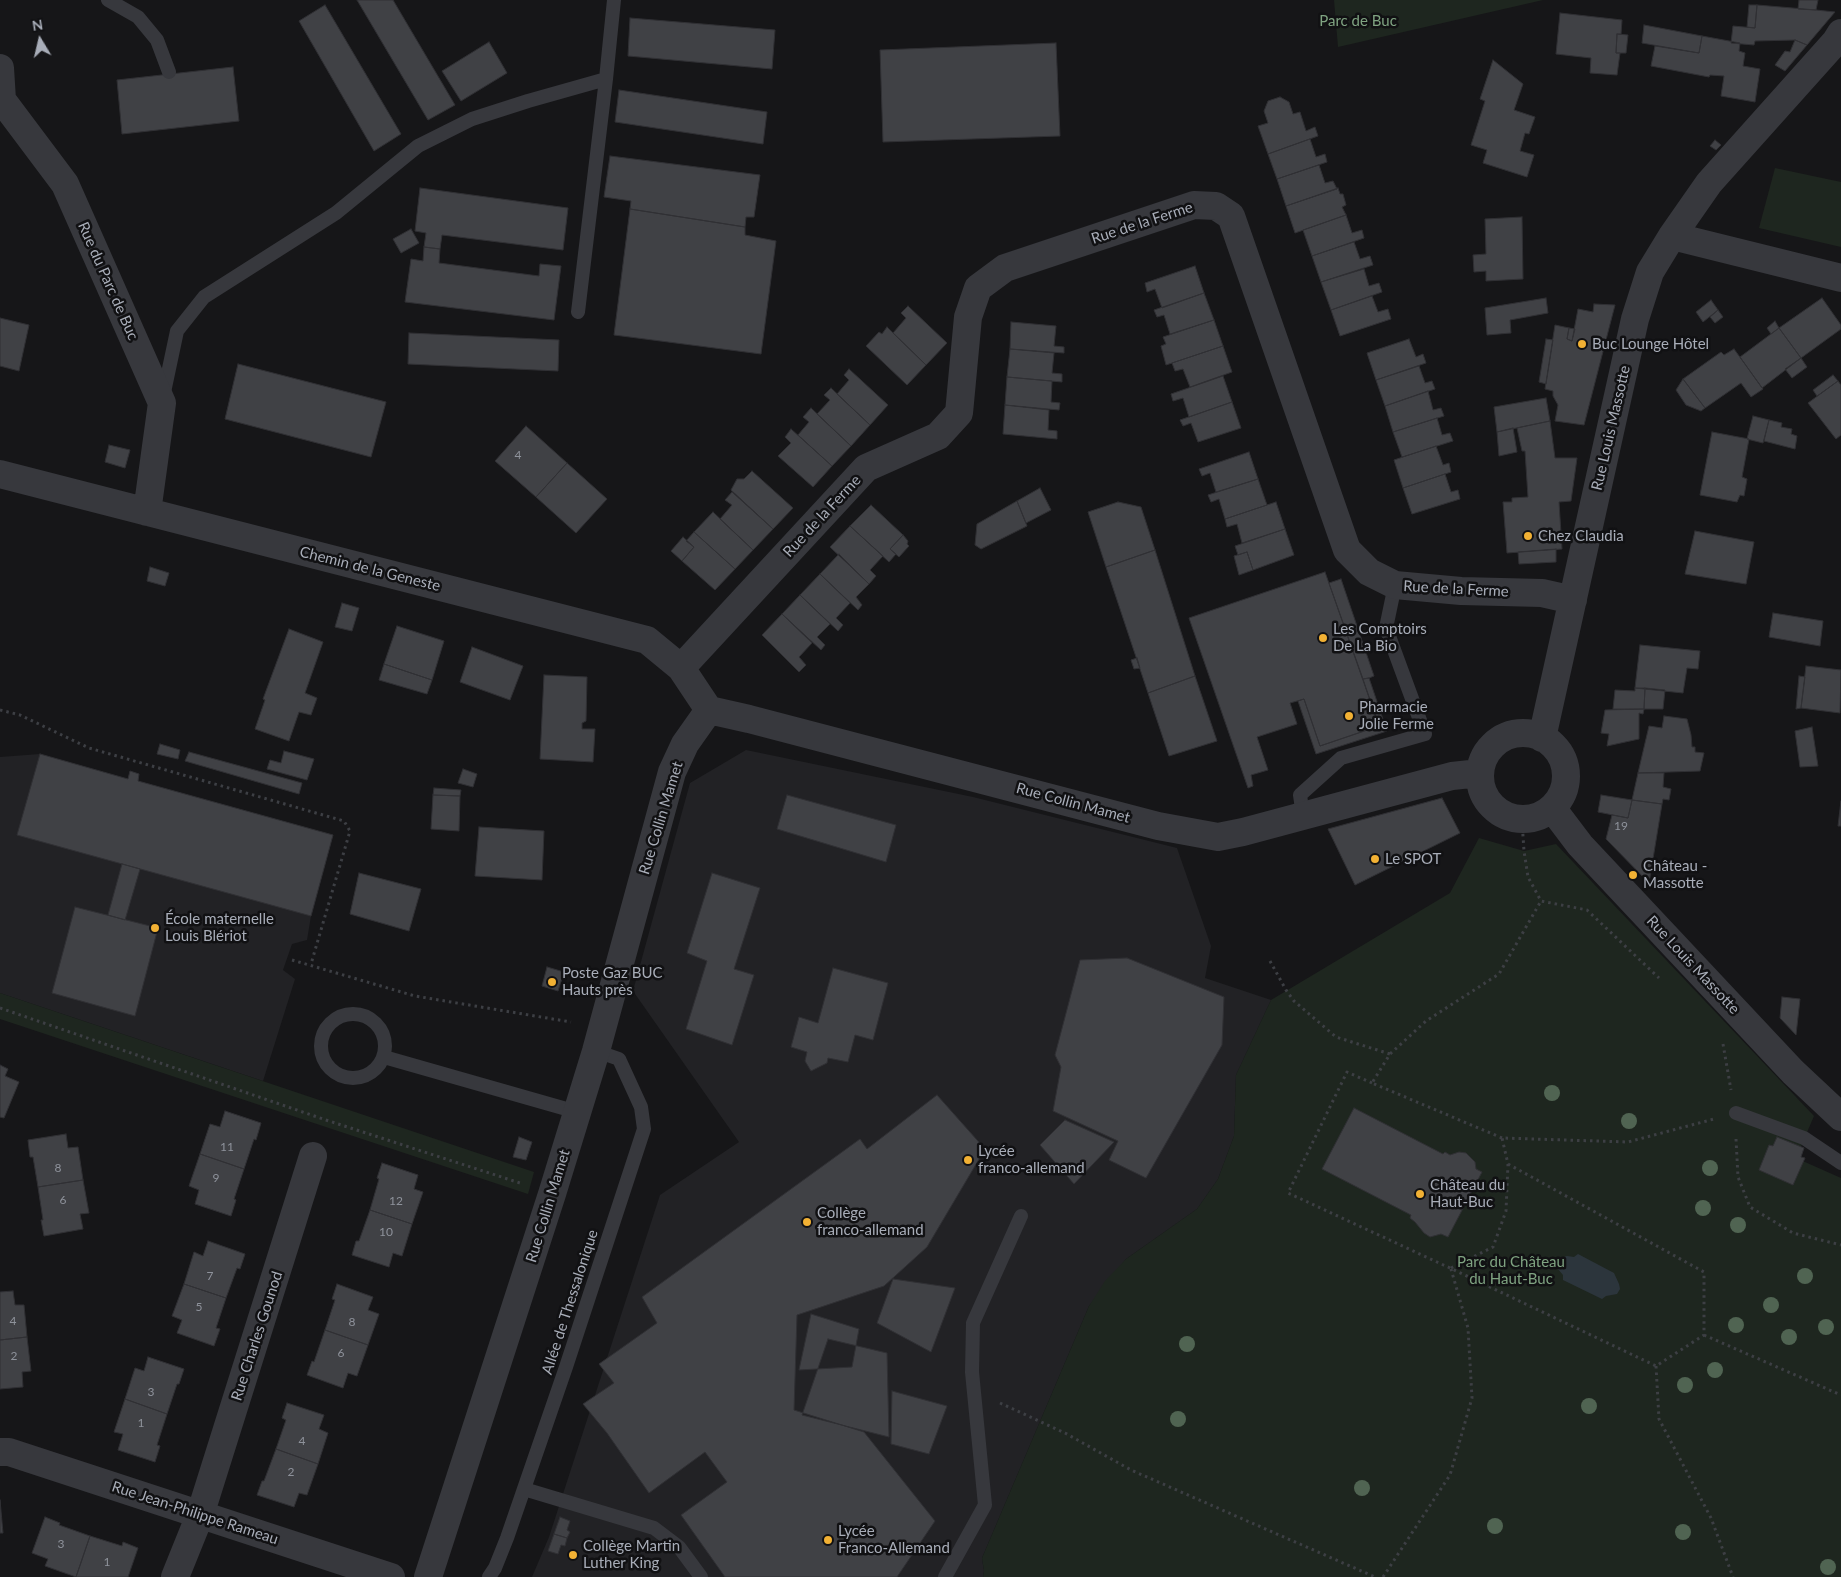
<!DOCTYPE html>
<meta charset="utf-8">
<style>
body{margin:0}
#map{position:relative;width:1841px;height:1577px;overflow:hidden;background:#161618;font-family:Lato,sans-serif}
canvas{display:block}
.north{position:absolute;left:15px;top:15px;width:50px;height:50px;-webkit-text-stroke:4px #111113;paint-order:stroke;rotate:351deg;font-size:14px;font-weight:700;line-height:20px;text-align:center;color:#a8adb8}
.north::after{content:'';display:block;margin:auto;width:18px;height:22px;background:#a8adb8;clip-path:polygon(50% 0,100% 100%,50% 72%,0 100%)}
</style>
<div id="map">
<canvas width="1841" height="1577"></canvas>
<div class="north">N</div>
</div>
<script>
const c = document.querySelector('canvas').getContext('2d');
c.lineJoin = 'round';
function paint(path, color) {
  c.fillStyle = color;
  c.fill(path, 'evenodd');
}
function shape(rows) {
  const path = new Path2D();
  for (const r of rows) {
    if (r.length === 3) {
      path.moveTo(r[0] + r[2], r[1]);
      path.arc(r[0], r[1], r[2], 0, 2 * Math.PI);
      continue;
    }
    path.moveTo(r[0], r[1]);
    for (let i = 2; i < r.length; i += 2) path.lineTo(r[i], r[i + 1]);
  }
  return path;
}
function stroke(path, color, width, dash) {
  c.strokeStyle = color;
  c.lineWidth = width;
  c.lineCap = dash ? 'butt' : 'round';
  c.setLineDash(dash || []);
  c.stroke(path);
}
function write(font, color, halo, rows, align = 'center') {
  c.font = font + ' Lato,sans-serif';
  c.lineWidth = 5;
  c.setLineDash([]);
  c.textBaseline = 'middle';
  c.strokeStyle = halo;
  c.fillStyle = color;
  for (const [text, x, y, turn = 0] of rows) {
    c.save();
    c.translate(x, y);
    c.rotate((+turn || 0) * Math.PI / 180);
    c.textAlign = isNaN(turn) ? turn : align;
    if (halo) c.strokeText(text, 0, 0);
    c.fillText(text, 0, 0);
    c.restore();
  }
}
paint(shape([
 [746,750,973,797,1177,848,1211,946,1205,978,1271,1000,1236,1075,1234,1136,1218,1179,1197,1209,1126,1259,1089,1306,982,1558,984,1571,983,1577,532,1577,549,1537,660,1195,739,1142,633,991,690,783],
 [40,754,128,779,130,771,139,774,138,781,333,835,311,916,307,940,292,944,283,970,295,979,263,1081,0,993,0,757]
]), '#222225');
paint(shape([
 [1334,0,1543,0,1338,47],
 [1775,168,1841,182,1841,247,1759,228],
 [1479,838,1524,851,1556,844,1814,1116,1796,1158,1841,1178,1841,1577,983,1577,984,1571,982,1558,1089,1306,1105,1281,1126,1259,1197,1209,1218,1179,1234,1136,1236,1075,1271,1000,1450,893],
 [0,993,534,1172,528,1194,0,1019]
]), '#1e261f');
paint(shape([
 [1578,1254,1614,1273,1619,1284,1620,1289,1617,1294,1606,1296,1602,1299,1563,1280,1563,1275,1558,1269,1561,1258,1567,1256,1574,1257]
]), '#2c353c');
const building = shape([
 [357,0,393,0,455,105,428,120,357,0],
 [1799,0,1818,0,1816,10,1798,9,1799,0],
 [325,5,401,134,374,151,299,21,325,5],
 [1749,5,1757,5,1755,28,1747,27,1749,5],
 [1757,5,1816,10,1835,12,1807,45,1795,40,1755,41,1754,45,1731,43,1733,26,1755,28,1757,5],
 [1560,13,1622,20,1621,34,1617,34,1616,53,1620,53,1617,75,1590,73,1591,58,1556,54,1560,13],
 [630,18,775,30,772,69,628,56,630,18],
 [1644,25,1702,36,1699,53,1642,43,1644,25],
 [1617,34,1628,35,1626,53,1616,53,1617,34],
 [1702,36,1740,43,1739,51,1745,53,1743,66,1760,69,1755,102,1721,96,1724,76,1710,75,1709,77,1651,66,1655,46,1699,53,1702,36],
 [1795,40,1807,45,1785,71,1775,65,1785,51,1790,52,1795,40],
 [489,42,507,73,461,101,442,71,489,42],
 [1056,43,1060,136,883,142,880,50,1056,43],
 [1493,60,1523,84,1514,110,1535,117,1529,134,1525,133,1520,151,1534,155,1527,177,1483,163,1487,150,1471,145,1485,101,1480,99,1493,60],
 [233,67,239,121,122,134,117,80,233,67],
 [619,90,767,112,763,144,615,122,619,90],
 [1280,97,1289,102,1293,114,1300,112,1306,131,1315,127,1318,136,1268,154,1258,126,1268,123,1264,111,1268,101,1280,97],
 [1310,139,1316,157,1325,154,1327,162,1277,179,1268,154,1310,139],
 [1715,140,1721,145,1716,150,1710,146,1715,140],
 [610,156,760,175,754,217,746,217,745,227,630,209,631,201,604,197,610,156],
 [1319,165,1325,183,1333,181,1337,189,1286,206,1277,179,1319,165],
 [420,188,568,208,563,250,442,235,440,249,424,247,426,233,415,231,420,188],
 [1338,188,1340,194,1343,194,1346,205,1342,207,1346,215,1295,233,1286,206,1338,188],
 [630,209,745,227,745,235,776,241,761,354,614,335,630,209],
 [1346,215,1352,233,1362,230,1364,238,1312,256,1303,230,1346,215],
 [1522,217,1523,279,1486,281,1486,271,1474,272,1473,255,1486,254,1485,219,1522,217],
 [411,229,419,243,401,253,393,239,411,229],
 [1354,242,1360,259,1370,256,1373,265,1321,282,1312,256,1354,242],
 [424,247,440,249,439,263,539,276,540,264,561,266,554,320,405,302,411,259,423,261,424,247],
 [1195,266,1204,293,1162,308,1155,289,1147,292,1145,283,1195,266],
 [1364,269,1369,286,1379,283,1382,292,1331,310,1321,282,1364,269],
 [1204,293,1214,320,1170,334,1164,315,1157,317,1154,310,1204,293],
 [1372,296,1378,312,1388,309,1391,319,1340,336,1331,310,1372,296],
 [1546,298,1548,313,1510,320,1511,333,1487,335,1485,308,1546,298],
 [1822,298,1841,325,1841,329,1801,358,1779,328,1822,298],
 [1711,300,1718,310,1703,322,1696,312,1711,300],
 [1594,304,1615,305,1584,425,1555,421,1558,405,1553,396,1553,391,1545,389,1555,325,1569,328,1567,339,1572,341,1578,309,1593,312,1594,304],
 [908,306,947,343,926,365,893,333,906,318,901,313,908,306],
 [1718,310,1723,317,1715,323,1710,317,1718,310],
 [0,318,29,325,19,371,0,366,0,318],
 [1214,320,1223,346,1166,365,1161,346,1166,344,1163,337,1214,320],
 [1775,321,1779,328,1771,334,1767,328,1775,321],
 [1011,322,1056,326,1054,346,1064,347,1064,353,1010,349,1011,322],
 [887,327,926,365,907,385,866,346,879,332,882,334,887,327],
 [1569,328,1575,329,1572,341,1567,339,1569,328],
 [1779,328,1801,358,1762,388,1740,357,1779,328],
 [409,333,559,340,558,371,408,364,409,333],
 [1409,339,1416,357,1423,354,1426,363,1376,380,1367,353,1409,339],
 [1546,339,1553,340,1546,384,1539,382,1546,339],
 [1223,346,1232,372,1190,387,1183,369,1175,371,1172,363,1223,346],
 [1010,349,1054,353,1052,373,1062,374,1062,382,1007,377,1010,349],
 [1734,349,1763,389,1751,397,1741,383,1705,408,1683,379,1721,352,1724,355,1734,349],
 [1801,358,1807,367,1792,378,1785,369,1801,358],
 [238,364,386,402,371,457,225,419,238,364],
 [1419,366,1425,383,1432,381,1435,389,1385,406,1376,380,1419,366],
 [849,369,888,405,870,425,837,394,849,380,844,375,849,369],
 [1833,375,1838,381,1817,396,1813,390,1833,375],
 [1223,376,1232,402,1189,417,1183,398,1173,401,1171,394,1223,376],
 [1007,377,1052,381,1051,402,1060,403,1059,410,1005,405,1007,377],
 [1683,379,1705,408,1701,411,1686,405,1676,390,1683,379],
 [1838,381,1841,385,1841,435,1836,439,1808,403,1838,381],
 [831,388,870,425,851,446,817,414,830,400,824,395,831,388],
 [1428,391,1433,410,1441,408,1444,416,1393,432,1385,406,1428,391],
 [1546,398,1550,421,1497,432,1494,407,1546,398],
 [1232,402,1241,428,1198,442,1191,423,1183,426,1180,420,1232,402],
 [1005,405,1049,410,1048,430,1057,431,1057,439,1003,434,1005,405],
 [811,408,851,446,832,466,798,435,809,422,803,417,811,408],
 [1753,416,1769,420,1763,443,1747,439,1753,416],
 [1437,418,1442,435,1450,433,1453,441,1402,457,1393,432,1437,418],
 [1769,420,1782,423,1781,427,1792,429,1791,434,1797,436,1795,449,1764,441,1769,420],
 [1550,421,1555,458,1577,458,1571,501,1559,502,1562,549,1507,553,1503,502,1512,502,1512,498,1528,497,1525,451,1522,451,1517,428,1550,421],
 [526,426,567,463,536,497,495,461,526,426],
 [1513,428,1517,452,1499,456,1497,432,1513,428],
 [791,429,832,466,813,487,778,456,791,443,785,437,791,429],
 [1712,432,1749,439,1742,477,1747,479,1744,496,1740,495,1737,502,1700,495,1712,432],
 [109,445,130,450,125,468,105,462,109,445],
 [1436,446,1443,465,1449,463,1451,472,1403,488,1394,460,1436,446],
 [1249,452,1258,479,1216,492,1210,473,1202,476,1199,469,1249,452],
 [567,463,607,499,576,533,536,497,567,463],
 [752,471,793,508,773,529,731,490,737,479,744,479,752,471],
 [1445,474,1451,492,1458,490,1460,499,1412,514,1403,488,1445,474],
 [1258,479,1267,505,1225,519,1219,499,1211,502,1208,495,1258,479],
 [1040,488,1051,510,1026,523,1017,501,1040,488],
 [732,492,773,529,753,550,720,519,732,505,725,500,732,492],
 [1017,501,1027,526,981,549,975,545,977,524,1017,501],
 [1118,502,1141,507,1155,550,1106,567,1088,512,1118,502],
 [1276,502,1285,529,1242,543,1237,524,1227,527,1225,519,1276,502],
 [871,505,903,535,890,549,896,554,889,562,850,526,871,505],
 [713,512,753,550,735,569,694,532,713,512],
 [850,526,883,556,870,570,876,576,869,584,830,547,850,526],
 [1285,529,1294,555,1253,570,1247,552,1238,555,1235,546,1285,529],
 [1695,531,1754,542,1746,584,1685,574,1695,531],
 [694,532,735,569,715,590,682,561,694,547,686,541,694,532],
 [903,535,908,541,907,544,909,546,899,557,890,549,903,535],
 [683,537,694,547,682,561,671,551,683,537],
 [1556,549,1556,562,1519,564,1518,552,1556,549],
 [1155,550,1195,676,1148,693,1106,567,1155,550],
 [1247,552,1253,570,1239,575,1234,556,1247,552],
 [839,554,869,584,856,597,862,605,858,610,820,574,839,554],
 [150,567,169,573,165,586,147,581,150,567],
 [1325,572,1379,726,1320,746,1304,699,1290,703,1297,724,1257,737,1268,770,1251,775,1253,786,1248,788,1189,618,1325,572],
 [820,574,850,603,836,618,843,625,838,631,800,595,820,574],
 [1341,579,1374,676,1369,678,1363,679,1329,583,1341,579],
 [800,595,830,624,817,637,825,645,821,650,782,614,800,595],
 [342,603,359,608,352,631,335,627,342,603],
 [1773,613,1823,621,1820,646,1769,637,1773,613],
 [782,614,812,643,799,657,806,665,799,672,762,635,782,614],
 [397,626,444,641,432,680,384,664,397,626],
 [289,629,323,642,305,693,317,698,311,715,299,712,289,741,255,729,265,700,263,699,289,629],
 [1640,645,1700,651,1698,669,1687,668,1683,693,1635,688,1640,645],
 [472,647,523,666,510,700,460,682,472,647],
 [1137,658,1140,668,1134,669,1131,660,1137,658],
 [384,664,432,680,427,694,379,680,384,664],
 [1806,666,1841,670,1840,713,1801,708,1806,666],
 [544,675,587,677,586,721,582,723,582,729,595,729,593,762,540,759,544,675],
 [1195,676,1217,741,1169,756,1148,693,1195,676],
 [1799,676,1805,677,1801,708,1796,709,1799,676],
 [1369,678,1387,731,1316,754,1298,701,1304,699,1320,746,1379,726,1363,679,1369,678],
 [1635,688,1645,688,1644,709,1613,709,1615,690,1635,691,1635,688],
 [1645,688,1665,690,1663,709,1644,709,1645,688],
 [1644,709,1643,714,1639,713,1639,739,1607,746,1609,734,1601,733,1605,710,1644,709],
 [1664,716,1687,719,1691,735,1692,747,1695,747,1695,752,1704,753,1700,771,1638,773,1649,726,1662,728,1664,716],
 [1812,727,1818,766,1800,767,1795,731,1812,727],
 [160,744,180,750,178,759,157,754,160,744],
 [284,751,314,759,307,780,267,769,270,760,281,763,284,751],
 [189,752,302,783,299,794,185,761,189,752],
 [40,754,128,779,130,771,139,774,138,781,333,835,311,916,17,835,40,754],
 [463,769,477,774,473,787,458,783,463,769],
 [1638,773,1664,773,1663,787,1671,789,1669,800,1663,799,1662,804,1632,800,1638,773],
 [434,788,461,790,460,796,433,795,434,788],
 [433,795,460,796,459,831,431,829,433,795],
 [787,795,896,825,886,862,777,829,787,795],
 [1601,795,1632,800,1628,818,1598,812,1601,795],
 [1442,798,1460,833,1355,885,1328,829,1442,798],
 [1632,800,1662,804,1649,883,1606,839,1612,815,1628,818,1632,800],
 [1841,801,1841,826,1838,826,1841,801],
 [479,827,544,831,542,880,475,876,479,827],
 [122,864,140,869,125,920,108,915,122,864],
 [359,873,421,889,409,931,350,914,359,873],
 [712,873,760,888,734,969,754,975,732,1045,686,1029,707,961,687,953,712,873],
 [75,907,158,928,135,1016,52,993,75,907],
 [1127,958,1224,997,1222,1045,1146,1178,1109,1160,1118,1141,1053,1111,1061,1067,1055,1055,1080,960,1127,958],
 [547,967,564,972,558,991,542,986,547,967],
 [833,968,888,983,873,1040,855,1035,848,1062,828,1058,827,1063,811,1071,805,1061,807,1052,791,1047,799,1017,818,1023,833,968],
 [1782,997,1800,999,1796,1035,1780,1018,1782,997],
 [0,1065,8,1069,5,1076,19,1082,4,1118,0,1117,0,1065],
 [937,1095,985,1149,927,1247,884,1286,797,1315,794,1410,864,1432,935,1521,897,1577,725,1577,681,1515,727,1482,705,1452,649,1493,607,1433,583,1404,614,1383,599,1364,657,1323,642,1297,860,1139,867,1149,937,1095],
 [1354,1108,1443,1154,1445,1152,1450,1155,1459,1152,1466,1153,1475,1162,1476,1169,1482,1172,1448,1237,1441,1234,1430,1237,1424,1233,1415,1222,1410,1218,1411,1215,1322,1169,1354,1108],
 [225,1111,261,1123,256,1140,254,1139,244,1169,200,1154,210,1124,220,1127,225,1111],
 [1065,1120,1114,1142,1074,1184,1040,1145,1065,1120],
 [66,1134,68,1148,78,1147,83,1180,38,1187,33,1157,30,1157,28,1140,66,1134],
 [519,1137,532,1142,526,1160,513,1157,519,1137],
 [1777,1137,1804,1148,1801,1157,1805,1158,1793,1185,1759,1170,1769,1145,1773,1146,1777,1137],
 [200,1154,244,1169,234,1199,236,1200,231,1216,195,1204,199,1190,189,1186,200,1154],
 [382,1163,418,1175,414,1189,423,1192,412,1224,370,1210,379,1179,377,1178,382,1163],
 [83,1180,89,1213,80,1214,83,1229,44,1236,41,1220,43,1220,38,1187,83,1180],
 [370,1210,412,1224,402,1256,393,1253,389,1267,352,1255,356,1241,359,1241,370,1210],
 [208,1241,245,1254,240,1269,237,1268,226,1298,184,1284,194,1252,203,1256,208,1241],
 [893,1279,955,1288,931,1352,877,1323,893,1279],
 [184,1284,226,1298,216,1328,220,1329,214,1346,177,1333,182,1320,172,1316,184,1284],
 [337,1284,373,1297,368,1310,379,1314,368,1345,325,1330,335,1300,332,1299,337,1284],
 [13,1291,15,1305,24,1305,27,1337,0,1340,0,1292,13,1291],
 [811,1314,859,1329,852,1367,799,1370,811,1314],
 [325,1330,368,1345,357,1376,348,1373,343,1388,307,1375,312,1361,314,1362,325,1330],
 [27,1337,31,1371,22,1372,23,1387,0,1389,0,1340,27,1337],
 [828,1339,887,1353,889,1437,802,1415,828,1339],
 [148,1357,184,1369,179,1384,177,1384,167,1414,125,1399,135,1368,144,1371,148,1357],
 [892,1391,947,1406,929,1454,891,1444,892,1391],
 [125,1399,167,1414,157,1445,160,1446,155,1462,118,1450,123,1434,114,1432,125,1399],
 [287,1403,324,1415,319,1429,328,1433,318,1464,276,1449,286,1420,282,1418,287,1403],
 [276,1449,318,1464,307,1495,299,1493,294,1507,257,1495,262,1481,264,1481,276,1449],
 [0,1500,3,1533,0,1533,0,1500],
 [45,1517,60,1523,59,1525,90,1536,76,1577,45,1566,48,1559,32,1553,45,1517],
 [560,1517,570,1521,567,1530,570,1532,567,1538,554,1534,560,1517],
 [554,1534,567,1538,565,1546,561,1545,558,1554,548,1551,554,1534],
 [90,1536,122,1546,123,1542,138,1548,128,1577,76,1577,90,1536]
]);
paint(building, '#404145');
stroke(building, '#303034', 1);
stroke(shape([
 [0,710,20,715,89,748,344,821,350,831,311,964],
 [1522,821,1524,851,1528,877,1541,901,1587,910,1659,978],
 [292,960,415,996,571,1022],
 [1270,961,1286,990,1294,1001,1336,1037,1390,1054],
 [0,1008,326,1120,523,1184],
 [1723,1044,1731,1090],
 [1372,1083,1347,1072,1288,1193,1450,1268,1656,1366,1704,1335,1704,1272,1508,1164],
 [1502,1138,1372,1083,1390,1054,1426,1021,1499,974,1541,901],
 [1736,1139,1738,1177,1750,1207,1793,1233,1841,1245],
 [1451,1268,1493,1247,1506,1211,1508,1164,1502,1138,1628,1142,1714,1119],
 [1704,1335,1841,1395],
 [1656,1366,1659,1419,1711,1518,1733,1577],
 [1000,1403,1065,1433,1131,1470,1375,1577],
 [1383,1577,1450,1475,1472,1398,1468,1328,1451,1269]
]), '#3d3f44', 3, [2.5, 4]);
stroke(shape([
 [108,0,138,17,157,40,169,72],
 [578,312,606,79],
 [163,397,177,331,204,297,336,213,418,146,472,119,528,101,606,79,614,0],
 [1303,816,1300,795,1341,758,1425,734,1386,628,1395,585],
 [353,1046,32],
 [384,1057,577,1112],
 [1736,1113,1804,1138,1841,1163],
 [524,1489,654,1528,679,1547,701,1577],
 [489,1577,495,1568,507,1538,566,1367,644,1129,641,1107,619,1059,596,1051],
 [945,1577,985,1505,972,1372,973,1323,1021,1216]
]), '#37383d', 14);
stroke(shape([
 [0,68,2,100,65,184,162,403,147,512],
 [1672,236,1841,278],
 [0,474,647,640,681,668,709,710],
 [681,668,866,468,938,436,959,413,968,317,978,288,1005,268,1194,205,1216,206,1231,216,1347,550,1369,572,1395,585,1461,591,1542,593,1573,600],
 [709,710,749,719,1158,826,1218,837,1243,832,1452,776,1480,773],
 [1523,776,43],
 [1542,738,1635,319,1650,272,1672,236,1709,183,1836,41,1841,33],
 [1552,808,1580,845,1793,1072,1841,1117],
 [0,1452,9,1452,391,1577],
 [175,1577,200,1515,313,1156],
 [428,1577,552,1194,596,1051,672,772,685,744,709,710]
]), '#37383d', 28);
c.fillStyle = '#506452';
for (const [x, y] of [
 [1552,1093],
 [1629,1121],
 [1710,1168],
 [1703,1208],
 [1738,1225],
 [1805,1276],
 [1771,1305],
 [1736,1325],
 [1826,1327],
 [1789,1337],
 [1187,1344],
 [1715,1370],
 [1685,1385],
 [1589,1406],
 [1178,1419],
 [1362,1488],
 [1495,1526],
 [1683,1532],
 [1828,1567]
]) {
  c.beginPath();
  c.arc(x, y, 8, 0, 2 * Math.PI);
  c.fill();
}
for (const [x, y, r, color] of [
 [1582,344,5,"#f2b134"],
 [1528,536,5,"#f2b134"],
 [1323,638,5,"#f2b134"],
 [1349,716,5,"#f2b134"],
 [1375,859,5,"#f2b134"],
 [1633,875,5,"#f2b134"],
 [155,928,5,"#f2b134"],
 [552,982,5,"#f2b134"],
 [968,1160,5,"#f2b134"],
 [1420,1194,5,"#f2b134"],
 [807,1222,5,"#f2b134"],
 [828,1540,5,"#f2b134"],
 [573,1555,5,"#f2b134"]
]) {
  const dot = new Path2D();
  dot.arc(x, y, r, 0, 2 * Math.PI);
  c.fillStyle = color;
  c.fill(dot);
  stroke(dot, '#111113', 2);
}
write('12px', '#8e929b', null, [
 ["4",518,455],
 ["19",1621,826],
 ["11",227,1147],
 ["8",58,1168],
 ["9",216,1178],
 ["6",63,1200],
 ["12",396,1201],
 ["10",386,1232],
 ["7",210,1276],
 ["5",199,1307],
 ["4",13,1321],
 ["8",352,1322],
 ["6",341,1353],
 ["2",14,1356],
 ["3",151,1392],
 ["1",141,1423],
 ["4",302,1441],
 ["2",291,1472],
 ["3",61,1544],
 ["1",107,1562]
]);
write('15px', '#7fa381', '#111113', [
 ["Parc de Buc",1358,21],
 ["Parc du Château",1511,1262],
 ["du Haut-Buc",1511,1279]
]);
write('15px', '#a8adb8', '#111113', [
 ["Rue de la Ferme",1142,223,-18],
 ["Rue du Parc de Buc",108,281,66],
 ["Rue Louis Massotte",1611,428,-77],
 ["Rue de la Ferme",822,516,-47],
 ["Chemin de la Geneste",370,569,14],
 ["Rue de la Ferme",1456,589,3],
 ["Rue Collin Mamet",1073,803,15],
 ["Rue Collin Mamet",661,818,-73],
 ["Rue Louis Massotte",1693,965,47],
 ["Rue Collin Mamet",548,1206,-73],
 ["Allée de Thessalonique",570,1302,-72],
 ["Rue Charles Gounod",257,1336,-72],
 ["Rue Jean-Philippe Rameau",195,1513,18]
]);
write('15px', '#a8adb8', '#111113', [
 ["Buc Lounge Hôtel",1592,344],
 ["Chez Claudia",1538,536],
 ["Les Comptoirs",1333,629],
 ["De La Bio",1333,646],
 ["Pharmacie",1359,707],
 ["Jolie Ferme",1359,724],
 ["Le SPOT",1385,859],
 ["Château -",1643,866],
 ["Massotte",1643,883],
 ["École maternelle",165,919],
 ["Louis Blériot",165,936],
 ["Poste Gaz BUC",562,973],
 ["Hauts près",562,990],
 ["Lycée",978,1151],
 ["franco-allemand",978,1168],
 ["Château du",1430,1185],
 ["Haut-Buc",1430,1202],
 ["Collège",817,1213],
 ["franco-allemand",817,1230],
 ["Lycée",838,1531],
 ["Franco-Allemand",838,1548],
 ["Collège Martin",583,1546],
 ["Luther King",583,1563]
], 'left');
</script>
